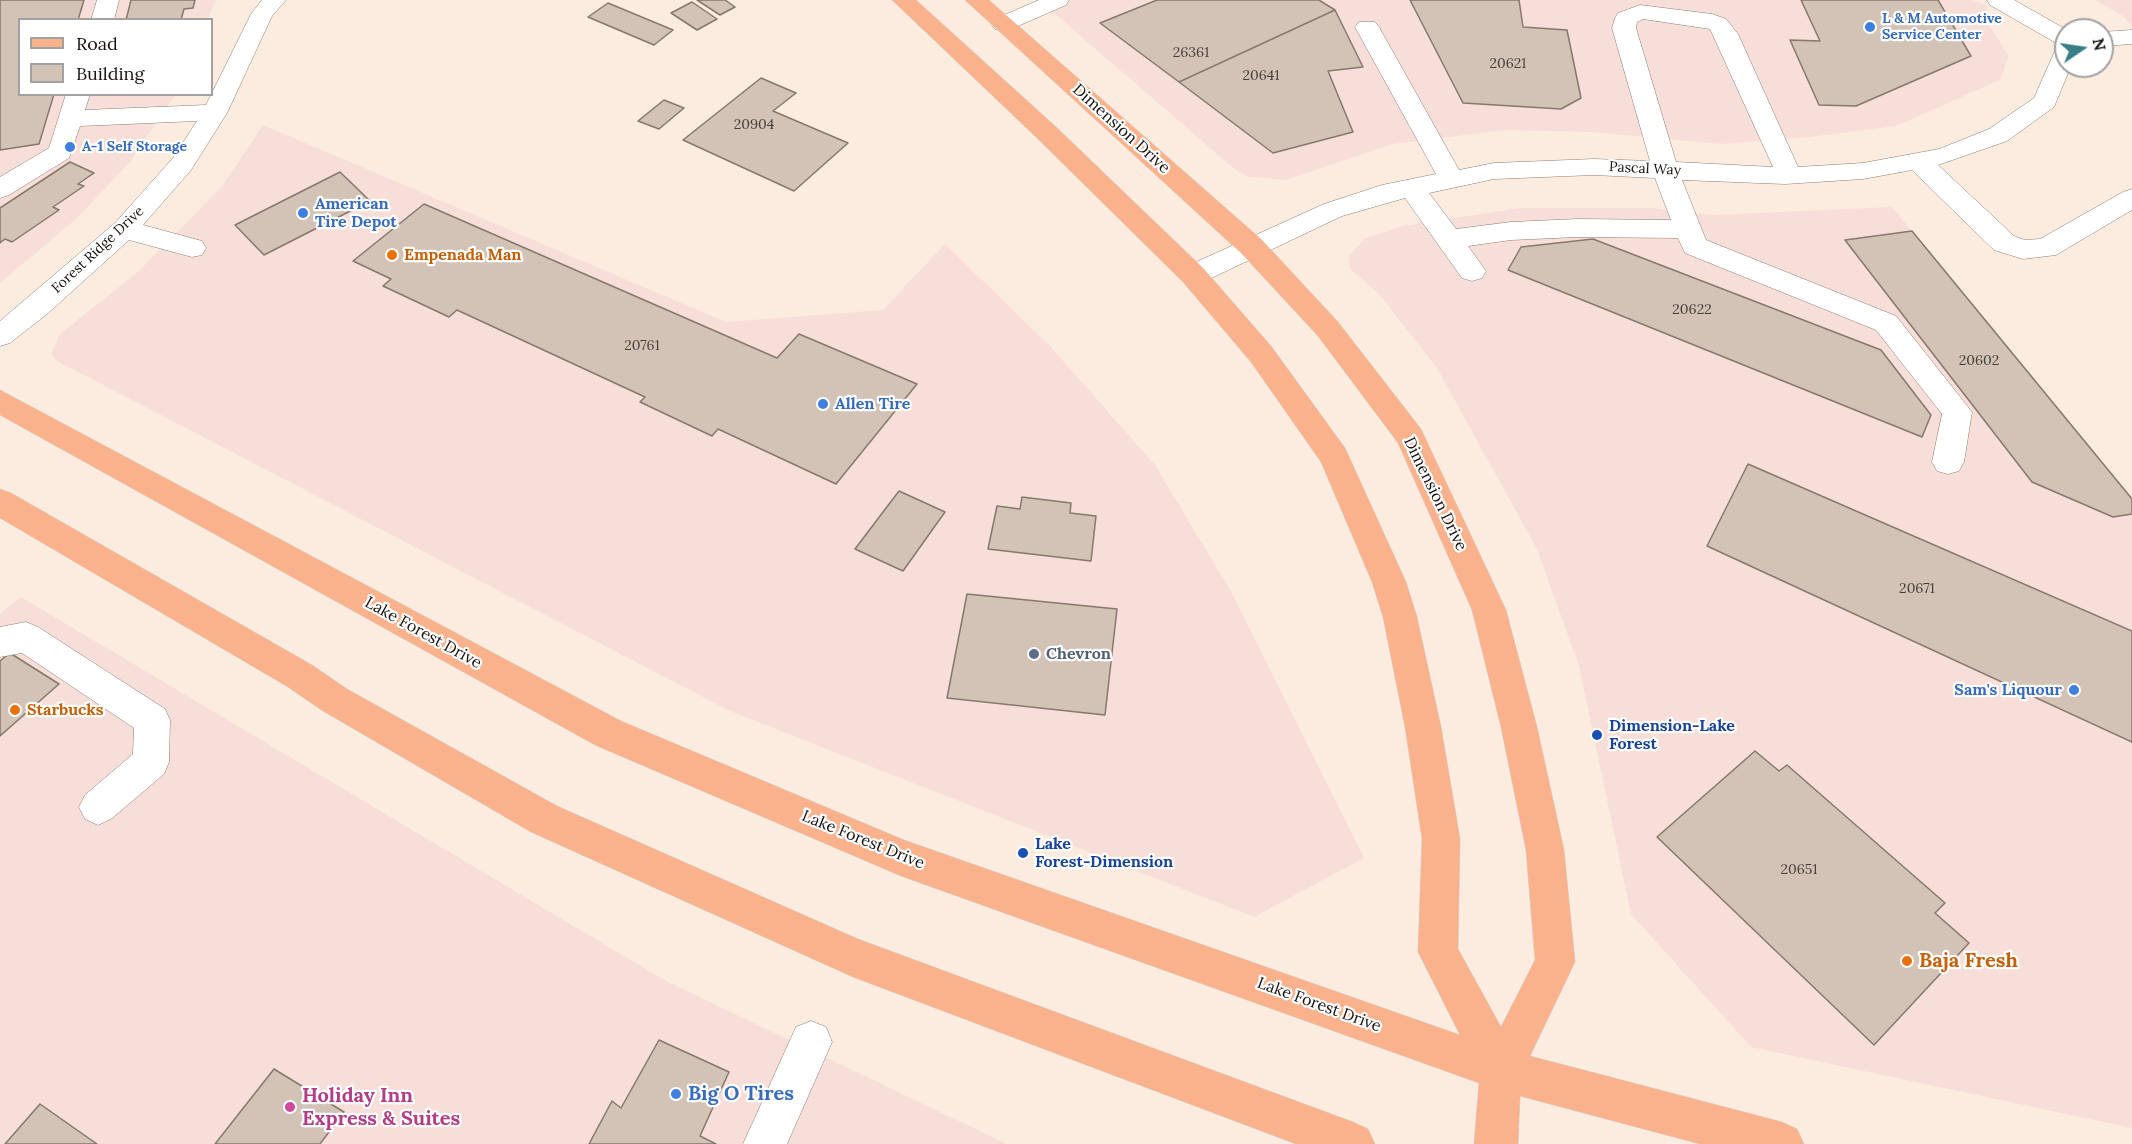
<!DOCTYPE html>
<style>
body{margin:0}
#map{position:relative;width:2132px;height:1144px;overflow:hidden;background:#fbecdf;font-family:Lora,serif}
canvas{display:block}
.legend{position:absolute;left:18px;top:18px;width:195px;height:78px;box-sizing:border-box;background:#fff;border:2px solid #a3a19f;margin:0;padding:8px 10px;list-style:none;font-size:18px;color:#18130f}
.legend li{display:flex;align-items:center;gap:12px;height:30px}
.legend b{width:30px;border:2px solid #a3a19f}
.north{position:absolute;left:2054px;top:18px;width:60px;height:60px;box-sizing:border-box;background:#fff;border:2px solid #a3a19f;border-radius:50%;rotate:77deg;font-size:16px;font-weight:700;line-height:24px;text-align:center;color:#18130f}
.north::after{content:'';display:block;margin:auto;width:21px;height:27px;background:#377e87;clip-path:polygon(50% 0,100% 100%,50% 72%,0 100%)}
</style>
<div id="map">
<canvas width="2132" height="1144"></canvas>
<ul class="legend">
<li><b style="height:8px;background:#fab28c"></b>Road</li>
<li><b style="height:16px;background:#d2c3b6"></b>Building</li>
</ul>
<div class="north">N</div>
</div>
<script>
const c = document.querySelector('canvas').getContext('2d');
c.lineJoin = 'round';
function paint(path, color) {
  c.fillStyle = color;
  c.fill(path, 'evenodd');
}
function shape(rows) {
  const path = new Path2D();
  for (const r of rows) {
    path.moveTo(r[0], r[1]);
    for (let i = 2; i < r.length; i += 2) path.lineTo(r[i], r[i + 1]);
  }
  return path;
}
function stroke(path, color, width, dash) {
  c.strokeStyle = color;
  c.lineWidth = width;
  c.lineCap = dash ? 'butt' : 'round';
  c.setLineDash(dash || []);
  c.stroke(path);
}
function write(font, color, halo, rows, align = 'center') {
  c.font = font + ' Lora,serif';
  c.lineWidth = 4.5;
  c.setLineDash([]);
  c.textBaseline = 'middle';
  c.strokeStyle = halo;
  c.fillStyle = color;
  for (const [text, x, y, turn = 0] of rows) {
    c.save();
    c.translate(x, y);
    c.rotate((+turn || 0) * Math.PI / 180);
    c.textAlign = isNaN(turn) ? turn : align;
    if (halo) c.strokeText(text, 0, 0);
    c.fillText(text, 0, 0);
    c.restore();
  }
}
paint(shape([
 [0,0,216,0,208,19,20,20,20,94,175,95,130,162,76,219,0,283],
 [1039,0,1972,0,1988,6,1986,13,1990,26,2009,56,2000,80,1896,126,1801,138,1720,144,1592,132,1504,130,1393,144,1286,180,1265,178,1248,177,1232,167],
 [2095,0,2132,0,2132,25,2123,16],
 [263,125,726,322,883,310,945,244,1050,346,1155,465,1232,593,1364,858,1254,917,730,711,57,361,51,354,60,334,139,271,187,222,223,185],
 [1892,207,2132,499,2132,1128,1751,1047,1631,914,1579,666,1537,549,1437,368,1380,295,1350,269,1349,256,1364,239,1403,226,1520,208,1651,208,1713,215],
 [21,597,666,981,1007,1144,0,1144,0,614]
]), '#f8ded9');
const building = shape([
 [0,0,84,0,78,20,20,20,20,94,54,94,39,144,0,150,0,0],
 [131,0,195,0,193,8,184,9,181,20,126,20,131,0],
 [697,0,725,0,735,7,720,15,697,0],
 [1157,0,1319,0,1335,10,1179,82,1100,23,1157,0],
 [1410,0,1519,0,1523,27,1567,30,1581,98,1561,109,1463,103,1410,0],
 [1801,0,1938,0,1971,56,1856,106,1819,105,1790,40,1820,41,1801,0],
 [692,2,717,19,697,30,671,13,692,2],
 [608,3,673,30,654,45,588,17,608,3],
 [1335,10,1363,67,1328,71,1353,132,1273,153,1179,82,1335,10],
 [761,78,796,93,773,111,848,143,794,191,683,140,761,78],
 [664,100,684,108,659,129,638,121,664,100],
 [70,162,94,173,78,184,84,186,53,207,59,210,12,242,5,239,0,243,0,208,70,162],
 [340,172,370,201,264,255,235,225,340,172],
 [424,204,777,358,799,334,917,384,836,484,718,429,712,436,640,402,645,397,457,310,449,317,383,286,391,279,353,261,424,204],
 [1912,231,2132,499,2132,514,2113,517,2032,482,1845,240,1912,231],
 [1593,239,1881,350,1931,415,1922,437,1508,270,1521,247,1593,239],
 [1748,464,2132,631,2132,742,1707,546,1748,464],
 [899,491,945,512,903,571,855,549,899,491],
 [1022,497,1071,503,1070,513,1096,516,1091,561,988,549,997,506,1020,509,1022,497],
 [967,594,1117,609,1105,715,947,698,967,594],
 [10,653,59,684,0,736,0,661,10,653],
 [1755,751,1779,771,1787,765,1945,903,1935,913,1969,943,1874,1045,1657,837,1755,751],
 [659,1040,729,1072,700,1136,716,1144,589,1144,612,1101,621,1108,659,1040],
 [274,1069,344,1112,320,1144,215,1144,274,1069],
 [40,1104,97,1144,5,1144,40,1104]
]);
paint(building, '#d2c3b6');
stroke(building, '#85786c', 1.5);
const minor = shape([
 [97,0,119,0,114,20,91,20,97,0],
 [262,0,286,0,272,16,227,113,191,170,143,225,202,241,206,248,202,255,192,257,129,240,47,314,10,343,0,346,0,321,115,223,173,158,197,121,80,126,69,158,9,195,0,198,0,177,49,148,66,94,90,94,85,110,206,105,251,14,262,0],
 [1039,0,1069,0,1066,5,1011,29,995,29,991,24,995,19,1039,0],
 [1987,0,2014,0,2067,30,2066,66,2071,66,2054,107,2007,141,1938,165,2014,236,2025,240,2040,239,2123,192,2132,189,2132,210,2056,255,2023,259,1994,250,1912,170,1863,179,1785,184,1682,180,1706,240,1896,316,1972,412,1964,462,1959,471,1948,474,1937,471,1932,462,1942,414,1876,330,1685,253,1678,238,1578,237,1511,240,1468,246,1486,271,1482,278,1472,281,1462,278,1405,198,1342,216,1203,282,1193,285,1183,282,1179,275,1183,268,1324,204,1382,185,1436,174,1355,27,1359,22,1375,22,1379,27,1459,170,1494,163,1594,159,1650,161,1612,28,1615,18,1618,13,1640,5,1712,14,1726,19,1738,34,1798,167,1863,163,1939,149,1989,129,2034,98,2058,44,1990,5,1987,0],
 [1643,19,1710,29,1773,167,1676,162,1636,28,1637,22,1643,19],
 [1594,175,1655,178,1671,220,1578,219,1511,222,1456,229,1429,193,1494,179,1594,175],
 [2132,30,2132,44,2102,46,2102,32,2132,30],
 [26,622,38,627,165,709,170,720,169,762,164,774,111,819,98,825,85,819,79,807,85,795,133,754,134,728,22,653,0,657,0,627,26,622],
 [811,1021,826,1027,832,1042,787,1144,743,1144,796,1027,811,1021]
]);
const major = shape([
 [892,0,916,0,1055,126,1203,268,1271,346,1345,448,1406,582,1417,617,1441,727,1460,839,1458,949,1501,1027,1535,960,1526,850,1501,727,1472,610,1398,443,1318,336,1242,254,965,0,989,0,1262,240,1338,322,1421,429,1506,610,1537,727,1564,850,1575,962,1530,1056,1782,1122,1797,1129,1804,1144,1700,1144,1520,1096,1518,1144,1474,1144,1479,1083,901,876,595,745,0,415,0,390,621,721,904,840,1460,1035,1418,952,1422,839,1405,727,1383,617,1372,582,1321,462,1251,362,1183,282,1037,138,892,0],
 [0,489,11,493,312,665,347,689,557,806,858,939,1353,1122,1368,1129,1375,1144,1296,1144,853,977,531,832,323,711,288,687,0,518,0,489]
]);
stroke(minor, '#8c7e72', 1);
stroke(major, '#d5d5d4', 1);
paint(minor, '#fff');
paint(major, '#fab28c');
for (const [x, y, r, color] of [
 [1870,27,6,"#3f7fe0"],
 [70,147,6,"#3f7fe0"],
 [303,213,6,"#3f7fe0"],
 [392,255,6,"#e8710a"],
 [823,404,6,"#3f7fe0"],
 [1034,654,6,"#5c6f8a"],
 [2074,690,6,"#3f7fe0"],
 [15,710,6,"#e8710a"],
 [1597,735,6,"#1a4fb4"],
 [1023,853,6,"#1a4fb4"],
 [1907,961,6,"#e8710a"],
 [676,1094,6,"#3f7fe0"],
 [290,1107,6,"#d1479c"]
]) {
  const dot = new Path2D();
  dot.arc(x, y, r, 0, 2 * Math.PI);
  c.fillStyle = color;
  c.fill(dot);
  stroke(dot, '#fff', 2);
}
write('bold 14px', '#366cbe', '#fff', [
 ["L & M Automotive",1882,19],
 ["Service Center",1882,35],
 ["A-1 Self Storage",82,147]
], 'left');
write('14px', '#463f39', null, [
 ["26361",1191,53],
 ["20621",1508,64],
 ["20641",1261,76],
 ["20904",754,125],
 ["20622",1692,310],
 ["20761",642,346],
 ["20602",1979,361],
 ["20671",1917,589],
 ["20651",1799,870]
]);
write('14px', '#18130f', '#fff', [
 ["Pascal Way",1645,169,3],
 ["Forest Ridge Drive",98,250,-43]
]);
write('16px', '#18130f', '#fff', [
 ["Dimension Drive",1121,129,42],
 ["Dimension Drive",1435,494,64],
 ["Lake Forest Drive",423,633,29],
 ["Lake Forest Drive",863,840,22],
 ["Lake Forest Drive",1319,1005,20]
]);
write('bold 16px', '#366cbe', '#fff', [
 ["American",315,204],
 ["Tire Depot",315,222],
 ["Allen Tire",835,404],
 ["Sam's Liquour",2062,690,"right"]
], 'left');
write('bold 16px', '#c56008', '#fff', [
 ["Empenada Man",404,255],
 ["Starbucks",27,710]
], 'left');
write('bold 16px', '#4e5e75', '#fff', [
 ["Chevron",1046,654]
], 'left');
write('bold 16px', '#164399', '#fff', [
 ["Dimension-Lake",1609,726],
 ["Forest",1609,744],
 ["Lake",1035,844],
 ["Forest-Dimension",1035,862]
], 'left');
write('bold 20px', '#c56008', '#fff', [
 ["Baja Fresh",1919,961]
], 'left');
write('bold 20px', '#366cbe', '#fff', [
 ["Big O Tires",688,1094]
], 'left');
write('bold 20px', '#b23c85', '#fff', [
 ["Holiday Inn",302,1096],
 ["Express & Suites",302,1119]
], 'left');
</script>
